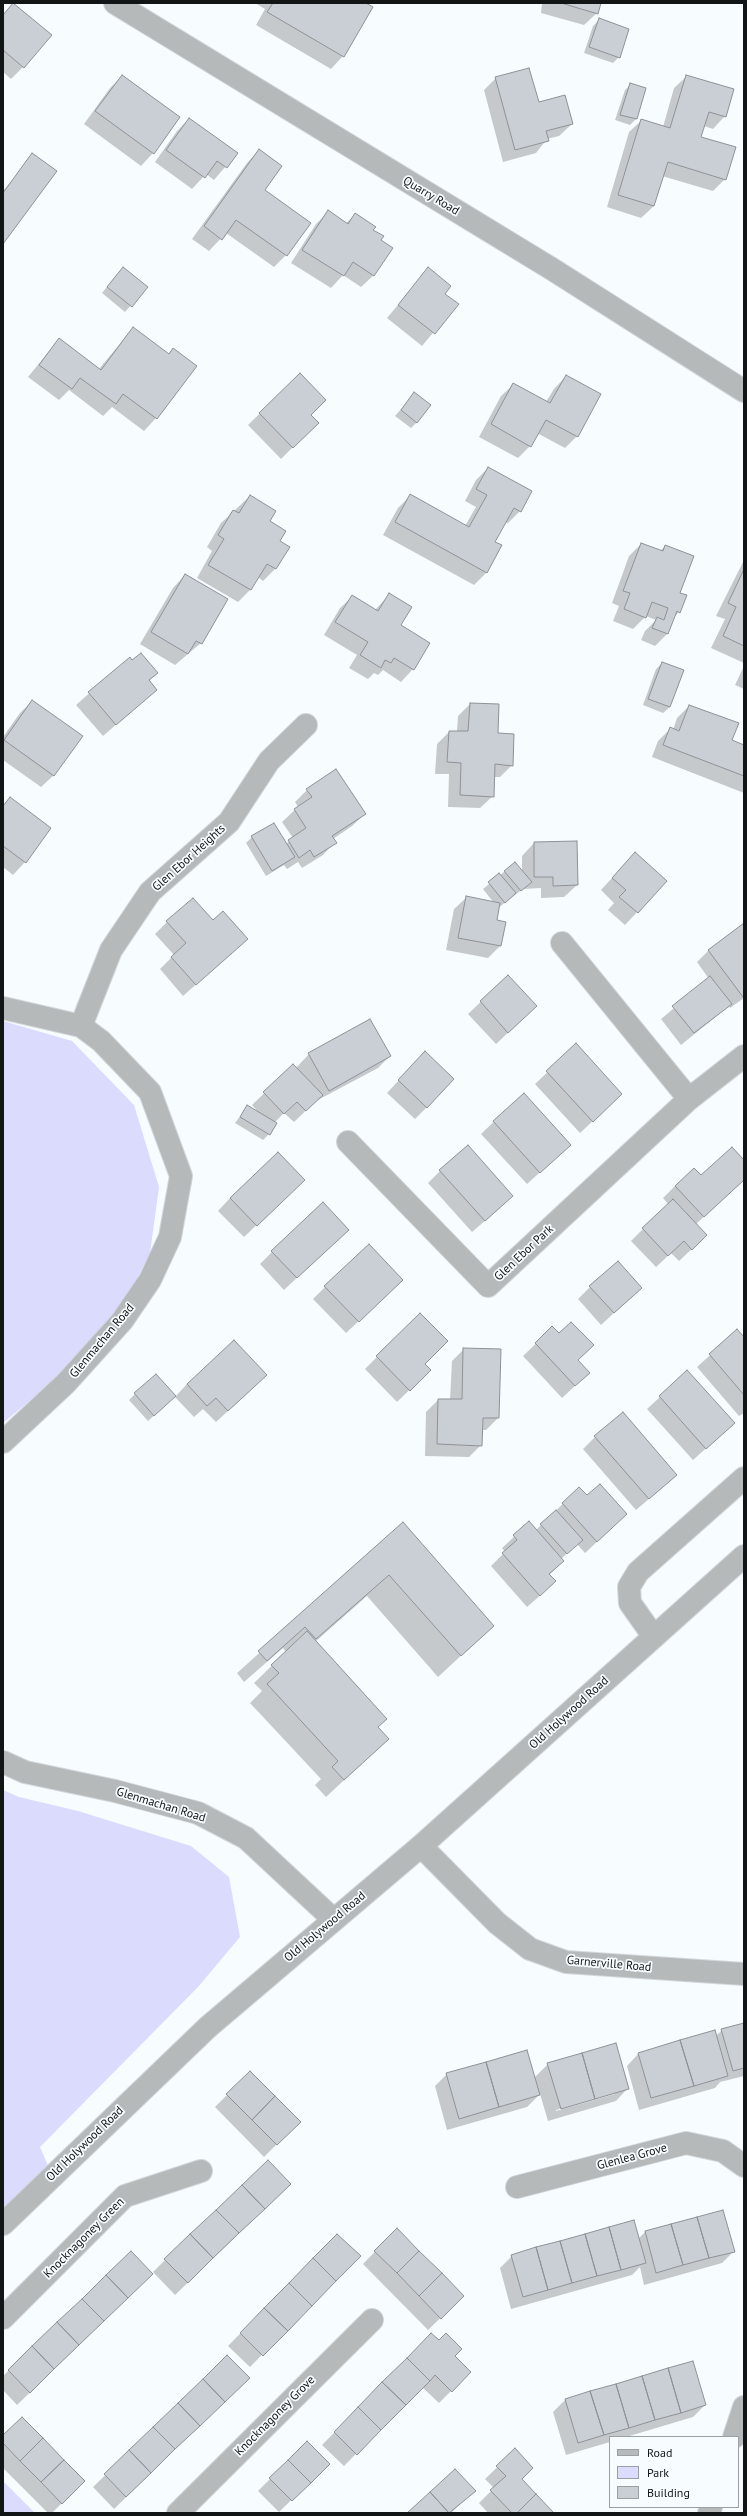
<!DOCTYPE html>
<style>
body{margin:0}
#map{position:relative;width:747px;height:2516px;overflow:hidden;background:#f7fcff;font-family:"PT Sans",sans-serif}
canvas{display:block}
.frame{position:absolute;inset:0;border:4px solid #121516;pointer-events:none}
.legend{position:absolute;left:609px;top:2436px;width:130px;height:72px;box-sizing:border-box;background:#f7fcff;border:1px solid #9ba0a2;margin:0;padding:5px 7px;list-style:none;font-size:12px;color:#121516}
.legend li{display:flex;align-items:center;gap:8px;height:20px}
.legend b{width:20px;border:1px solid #9ba0a2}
</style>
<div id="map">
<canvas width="747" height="2516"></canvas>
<div class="frame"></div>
<ul class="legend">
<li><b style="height:5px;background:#b5b9ba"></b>Road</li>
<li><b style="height:11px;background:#dbdbfe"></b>Park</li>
<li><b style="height:11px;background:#caced5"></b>Building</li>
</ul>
</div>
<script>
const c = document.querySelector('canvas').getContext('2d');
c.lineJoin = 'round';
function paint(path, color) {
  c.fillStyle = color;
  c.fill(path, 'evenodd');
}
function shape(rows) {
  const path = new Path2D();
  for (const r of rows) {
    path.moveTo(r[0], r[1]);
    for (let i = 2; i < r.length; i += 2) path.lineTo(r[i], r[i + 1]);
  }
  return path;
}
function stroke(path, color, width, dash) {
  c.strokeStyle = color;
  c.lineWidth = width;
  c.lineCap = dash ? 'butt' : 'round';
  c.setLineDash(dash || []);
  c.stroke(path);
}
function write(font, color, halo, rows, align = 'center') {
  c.font = font + ' "PT Sans",sans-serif';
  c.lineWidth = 3.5;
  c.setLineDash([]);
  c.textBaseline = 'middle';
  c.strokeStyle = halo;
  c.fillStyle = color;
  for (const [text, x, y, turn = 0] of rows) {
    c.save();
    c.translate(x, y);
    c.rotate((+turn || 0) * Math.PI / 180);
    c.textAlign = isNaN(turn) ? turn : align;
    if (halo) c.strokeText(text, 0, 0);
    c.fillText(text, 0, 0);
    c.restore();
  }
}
paint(shape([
 [3,1021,72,1041,134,1105,159,1187,150,1253,125,1302,57,1378,3,1423],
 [3,1790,19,1797,78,1811,191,1846,229,1877,240,1937,198,1987,40,2147,52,2175,3,2224],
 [3,2481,35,2513,3,2513]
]), '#dbdbfe');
paint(shape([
 [255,3,364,3,372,8,343,56,331,69,256,25,265,9],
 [542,3,600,3,597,13,584,25,541,13],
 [14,4,23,67,11,79,3,72,3,15],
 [599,20,619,57,613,63,584,53,593,26],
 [122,76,153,153,141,166,84,124,110,88],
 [687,76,725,116,713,129,704,126,700,138,725,179,713,191,662,176,654,206,641,218,607,207,629,132,642,120,663,127,674,88],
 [496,78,538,103,572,124,559,136,547,139,536,153,503,162,484,90],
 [631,84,645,88,636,119,630,125,615,120,625,90],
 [189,119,237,153,214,180,206,174,192,189,155,162,177,131],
 [259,150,263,191,286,255,274,267,226,233,209,251,192,239,247,163],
 [33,155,3,242,3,191],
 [328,212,346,223,355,215,380,240,374,275,361,287,343,275,331,288,291,263,316,224],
 [428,269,444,294,457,304,422,346,387,318],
 [117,274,146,287,125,312,102,293],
 [133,328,168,354,173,349,195,366,156,418,144,431,112,407,103,416,69,390,59,400,28,377,59,339,99,369],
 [300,374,309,415,317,423,281,459,248,425],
 [566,376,577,436,565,448,537,433,530,446,518,458,479,437,501,396,514,384,546,402,554,389],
 [414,394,417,422,411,428,395,416],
 [488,468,520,511,508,523,505,522,494,542,501,546,486,573,474,585,383,535,398,508,411,495,465,526,476,507,465,501,476,480],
 [250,496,269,522,279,542,288,547,275,569,263,581,258,577,250,590,238,602,197,578,212,551,207,547,221,523],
 [641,544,660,551,665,546,679,593,679,612,673,618,667,634,655,646,641,640,645,631,656,620,646,616,633,629,613,621,619,606,612,603,629,556],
 [744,560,744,663,711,648,725,619,716,616],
 [185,575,201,643,175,665,140,644,173,588],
 [389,595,400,625,429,643,413,669,401,682,383,670,378,675,374,673,368,679,349,668,357,655,324,635,340,608,353,596,375,610],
 [129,658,157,673,149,681,156,690,103,736,76,705],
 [662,663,683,670,670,707,663,713,643,705,656,669],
 [744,666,744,689,735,685],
 [32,701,54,775,41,787,3,760,3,737,20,713],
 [470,704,497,734,512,765,500,777,493,777,493,796,480,808,448,807,449,774,435,774,437,744,449,732,457,732,458,716],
 [689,706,731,741,744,746,744,793,652,757,658,741,670,729,673,730,677,718],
 [307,790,365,814,352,826,333,839,335,842,323,855,302,868,298,862,287,869,284,865,266,876,246,843,252,837,286,844,293,838,282,822,298,807,295,802],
 [10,798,25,862,13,875,3,867,3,805],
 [576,842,577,885,564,897,541,898,541,888,523,889,498,908,495,921,500,946,488,958,446,950,454,909,467,897,494,903,483,889,515,863,522,872,522,856,534,843],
 [623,866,666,881,625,925,608,910,614,903,601,890],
 [167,922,234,951,183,996,160,969,174,955,155,934],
 [744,924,744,998,730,1008,729,1006,681,1045,661,1019,709,979,697,962,709,950],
 [508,976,524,1018,496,1044,468,1014],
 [576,1045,609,1106,580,1133,535,1084],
 [309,1054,390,1056,378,1068,316,1101,294,1122,284,1113,274,1123,269,1134,263,1140,235,1123,247,1107,259,1113,252,1105,293,1065,296,1068],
 [413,1065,427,1107,415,1119,387,1093],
 [523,1094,557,1157,527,1184,481,1134],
 [744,1162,744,1180,696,1224,694,1247,679,1261,671,1253,656,1267,631,1241,668,1204,663,1198,675,1186],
 [440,1171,500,1208,472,1232,428,1183],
 [291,1192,244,1237,218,1211,230,1198],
 [335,1242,284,1290,260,1264,272,1252],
 [325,1287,390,1292,346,1333,313,1299],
 [590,1287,641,1288,601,1325,578,1299],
 [420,1314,424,1364,430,1370,397,1402,365,1369],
 [552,1328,577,1360,576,1385,562,1398,523,1356],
 [737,1331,744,1339,744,1413,739,1416,697,1367],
 [464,1349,498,1418,486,1430,482,1430,481,1445,469,1457,425,1456,426,1412,438,1400,450,1400,452,1361],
 [687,1372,721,1435,693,1460,647,1409],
 [187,1384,254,1387,216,1422,203,1409,194,1417,175,1397],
 [135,1394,169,1402,148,1421,129,1400],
 [595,1437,663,1487,636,1510,583,1449],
 [579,1488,614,1526,585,1553,577,1544,561,1559,563,1561,549,1575,543,1593,527,1607,491,1566,505,1552,502,1548,529,1523,536,1530],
 [403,1524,493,1626,438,1677,367,1596,315,1642,378,1727,370,1756,326,1797,315,1785,321,1779,250,1703,262,1691,254,1683,286,1652,283,1648,244,1682,237,1673],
 [744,2024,744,2076,720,2082,715,2088,639,2110,627,2066,639,2053,716,2036,722,2030],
 [548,2064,628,2088,616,2101,548,2121,540,2094,527,2107,447,2130,435,2086,447,2074,534,2078],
 [615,2092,615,2094,556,2111,556,2110],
 [250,2072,299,2122,264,2157,215,2107],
 [278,2196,175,2295,153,2272,165,2260],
 [397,2229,463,2296,428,2330,363,2264],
 [645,2232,734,2251,722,2263,644,2285,640,2267,632,2275,511,2309,500,2268,512,2256,638,2239],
 [337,2235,359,2256,250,2367,228,2346],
 [131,2252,140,2286,17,2405,3,2390,3,2376],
 [431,2334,470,2372,439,2403,422,2387,344,2466,322,2445],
 [227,2356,236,2390,114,2509,93,2487],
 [565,2400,705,2405,693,2417,626,2437,610,2437,610,2442,566,2455,553,2412],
 [3,2436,84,2481,52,2513,48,2513,3,2468],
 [307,2442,316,2476,279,2512,258,2491],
 [515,2450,520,2479,553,2513,488,2513,479,2503,494,2488,485,2479],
 [474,2491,451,2513,409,2513]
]), '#0003');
const building = shape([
 [13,3,52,35,24,68,3,50,3,15,13,3],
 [273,3,366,3,373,7,344,57,267,12,273,3],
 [561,3,601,3,598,14,561,3],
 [599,18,629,29,620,58,589,47,599,18],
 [529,68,539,102,565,95,573,124,546,131,549,141,515,150,495,77,529,68],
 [122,75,180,117,154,154,95,111,122,75],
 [686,75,734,89,726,117,709,112,701,137,736,147,726,180,668,162,654,206,618,195,641,119,670,128,686,75],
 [630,83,646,88,637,119,620,115,630,83],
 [189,118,238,153,227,168,217,161,205,178,166,150,189,118],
 [259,149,282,166,265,190,311,223,287,256,236,220,222,240,204,226,259,149],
 [32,153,57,171,3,244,3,193,32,153],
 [328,210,348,224,355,213,376,227,373,230,384,236,381,240,393,248,374,276,353,262,344,276,302,250,328,210],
 [123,267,148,287,132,307,107,287,123,267],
 [428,267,451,286,445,294,459,304,435,334,398,305,428,267],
 [133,327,169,354,173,348,197,366,157,419,123,394,116,404,80,378,72,389,39,365,59,338,101,370,133,327],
 [300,373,326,400,311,415,319,423,293,448,259,413,300,373],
 [566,375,601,394,578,437,546,420,531,447,491,424,513,383,550,403,566,375],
 [414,392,431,405,417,423,401,410,414,392],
 [488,467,532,491,521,512,514,508,495,542,502,545,487,573,395,522,410,494,469,527,487,495,476,489,488,467],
 [250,495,276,511,270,521,286,531,280,541,290,547,276,569,267,564,251,590,208,565,224,539,218,535,233,510,239,513,250,495],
 [641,543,663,551,665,545,694,556,680,593,687,595,680,613,677,611,668,634,652,628,657,617,664,620,668,608,652,602,646,618,624,609,630,593,623,591,641,543],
 [744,569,744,646,723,636,736,607,728,603,744,569],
 [185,574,228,599,202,644,196,641,188,654,151,632,185,574],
 [389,593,412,607,401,625,430,643,414,670,394,658,391,663,385,660,381,668,360,655,368,642,335,622,352,595,378,611,389,593],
 [141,653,158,673,149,680,157,690,116,725,88,692,130,657,132,660,141,653],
 [662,662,684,670,670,707,648,699,662,662],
 [32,700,83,736,54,776,4,740,32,700],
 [470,703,499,704,498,733,514,734,513,766,495,764,494,797,460,795,461,763,447,762,449,731,468,731,470,703],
 [689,705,739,723,732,740,744,745,744,776,663,745,670,727,679,731,689,705],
 [336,769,366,814,332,836,337,843,314,857,310,850,299,858,288,840,306,828,294,809,312,797,306,789,336,769],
 [10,797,51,828,26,863,3,846,3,806,10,797],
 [274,823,295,857,272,871,251,836,274,823],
 [577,841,578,885,553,886,553,877,534,877,534,842,577,841],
 [635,852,667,881,638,913,619,897,626,890,612,878,635,852],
 [515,862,532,882,521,891,504,871,515,862],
 [499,873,516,893,505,903,488,882,499,873],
 [466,896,500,903,497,920,506,922,501,946,458,938,466,896],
 [193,898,213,920,223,911,248,939,196,985,171,957,186,943,166,921,193,898],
 [744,923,744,996,743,997,708,950,744,923],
 [508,975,537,1006,508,1033,480,1001,508,975],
 [710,976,732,1004,694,1033,672,1006,710,976],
 [370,1019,391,1056,329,1091,308,1053,370,1019],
 [576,1043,622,1094,593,1122,546,1071,576,1043],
 [425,1051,454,1079,427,1108,398,1080,425,1051],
 [293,1064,323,1095,306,1111,297,1102,284,1114,263,1092,293,1064],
 [524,1093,571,1145,540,1173,493,1121,524,1093],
 [247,1105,277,1123,270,1135,240,1117,247,1105],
 [468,1145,513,1196,485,1221,439,1170,468,1145],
 [732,1147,744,1160,744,1180,704,1217,675,1186,694,1168,701,1175,732,1147],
 [278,1152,305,1180,257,1226,230,1198,278,1152],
 [673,1199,707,1235,692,1250,684,1241,668,1256,642,1228,673,1199],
 [323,1202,349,1230,297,1278,271,1251,323,1202],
 [369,1244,403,1280,359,1322,324,1286,369,1244],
 [618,1261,642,1288,614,1313,589,1286,618,1261],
 [420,1313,448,1341,425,1364,431,1370,410,1391,376,1356,420,1313],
 [571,1322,594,1345,578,1360,590,1373,575,1386,535,1343,552,1326,559,1333,571,1322],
 [737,1329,744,1337,744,1395,709,1354,737,1329],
 [234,1340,267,1375,228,1411,216,1398,207,1406,187,1384,234,1340],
 [463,1348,501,1349,499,1418,483,1418,482,1446,437,1444,438,1399,462,1399,463,1348],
 [687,1370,735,1423,706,1449,659,1396,687,1370],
 [156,1374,176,1396,154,1416,134,1393,156,1374],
 [623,1412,677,1475,649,1499,594,1436,623,1412],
 [600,1484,627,1514,597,1542,562,1503,579,1487,587,1495,600,1484],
 [556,1510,583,1540,567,1554,540,1524,556,1510],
 [529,1521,564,1561,549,1574,556,1581,540,1596,502,1553,517,1540,513,1535,529,1521],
 [403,1522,494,1626,461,1656,389,1575,316,1639,305,1627,267,1661,258,1651,403,1522],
 [307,1631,387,1719,378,1727,389,1739,344,1780,332,1767,338,1761,267,1684,279,1673,271,1665,307,1631],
 [744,2023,744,2068,733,2071,721,2029,744,2023],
 [715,2030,728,2076,694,2086,680,2040,715,2030],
 [680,2040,694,2086,651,2098,638,2053,680,2040],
 [616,2043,629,2089,595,2099,582,2053,616,2043],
 [527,2050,540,2095,499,2107,486,2062,527,2050],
 [582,2053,595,2099,561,2109,547,2063,582,2053],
 [486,2062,499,2107,459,2119,446,2073,486,2062],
 [250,2071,275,2096,252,2120,226,2094,250,2071],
 [275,2096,301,2122,277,2145,252,2120,275,2096],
 [268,2160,291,2184,265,2209,242,2185,268,2160],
 [242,2185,265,2209,239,2233,216,2210,242,2185],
 [216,2210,239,2233,213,2258,190,2234,216,2210],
 [723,2210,735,2252,709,2258,697,2217,723,2210],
 [697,2217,709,2258,683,2265,671,2224,697,2217],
 [634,2220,646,2263,621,2270,609,2227,634,2220],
 [671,2224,683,2265,656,2273,645,2231,671,2224],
 [609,2227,621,2270,597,2276,585,2234,609,2227],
 [397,2228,419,2251,397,2273,374,2251,397,2228],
 [190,2234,213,2258,188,2283,164,2259,190,2234],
 [337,2234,361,2256,336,2281,313,2258,337,2234],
 [585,2234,597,2276,572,2283,560,2241,585,2234],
 [560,2241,572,2283,548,2290,536,2247,560,2241],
 [536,2247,548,2290,523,2297,511,2255,536,2247],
 [131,2251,153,2274,128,2298,106,2275,131,2251],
 [419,2251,442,2273,419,2296,397,2273,419,2251],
 [313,2258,336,2281,312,2306,289,2283,313,2258],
 [442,2273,464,2296,441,2319,419,2296,442,2273],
 [106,2275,128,2298,104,2321,82,2299,106,2275],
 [289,2283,312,2306,288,2331,264,2308,289,2283],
 [82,2299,104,2321,79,2345,57,2322,82,2299],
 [264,2308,288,2331,263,2356,240,2333,264,2308],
 [57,2322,79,2345,54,2369,32,2346,57,2322],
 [431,2333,439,2340,446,2333,462,2349,455,2356,471,2372,452,2392,435,2375,430,2381,407,2358,431,2333],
 [32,2346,54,2369,30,2393,8,2370,32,2346],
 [227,2355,250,2378,225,2402,203,2379,227,2355],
 [407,2358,430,2381,406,2405,382,2382,407,2358],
 [693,2361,706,2405,681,2413,668,2368,693,2361],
 [668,2368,681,2413,655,2420,642,2376,668,2368],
 [642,2376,655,2420,629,2428,616,2384,642,2376],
 [203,2379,225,2402,200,2426,178,2403,203,2379],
 [382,2382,406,2405,381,2430,358,2407,382,2382],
 [616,2384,629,2428,604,2435,590,2391,616,2384],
 [590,2391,604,2435,578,2443,565,2399,590,2391],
 [178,2403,200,2426,175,2449,153,2427,178,2403],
 [358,2407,381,2430,357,2455,334,2432,358,2407],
 [22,2417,43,2438,20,2461,3,2443,3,2435,22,2417],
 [153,2427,175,2449,151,2473,129,2450,153,2427],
 [43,2438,64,2460,41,2482,20,2461,43,2438],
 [307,2441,330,2464,311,2483,288,2460,307,2441],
 [515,2448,533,2468,522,2479,536,2494,517,2513,512,2513,490,2490,506,2476,496,2466,515,2448],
 [129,2450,151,2473,126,2497,104,2474,129,2450],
 [64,2460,85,2481,62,2504,41,2482,64,2460],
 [288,2460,311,2483,292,2501,269,2478,288,2460],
 [455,2469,476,2491,449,2513,430,2492,455,2469],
 [430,2492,449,2513,407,2513,430,2492],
 [536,2494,554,2513,517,2513,536,2494]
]);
paint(building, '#caced5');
stroke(building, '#8e9298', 1);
const minor = shape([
 [115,3,552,269,744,391],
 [562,943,689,1099],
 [3,1008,81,1026,101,1041,150,1092,181,1176,170,1237,150,1280,122,1321,66,1383,3,1442],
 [81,1026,111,950,150,892,229,822,269,761,306,725],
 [348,1142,488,1286,689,1099,744,1056],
 [654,1637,630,1603,629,1587,638,1572,744,1478],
 [3,1762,25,1772,115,1791,198,1813,246,1838,334,1920],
 [421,1846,497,1923,530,1949,566,1962,744,1974],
 [517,2187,686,2143,723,2151,744,2166],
 [3,2224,208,2027,421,1846,744,1556],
 [3,2318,125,2196,201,2171],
 [734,2437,744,2407],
 [178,2513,372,2320],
 [709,2513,711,2507]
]);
stroke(minor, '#d2d7da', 24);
stroke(minor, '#b5b9ba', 22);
write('12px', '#121516', '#f7fcff', [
 ["Quarry Road",431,196,31],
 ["Glen Ebor Heights",189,858,-42],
 ["Glen Ebor Park",524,1253,-43],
 ["Glenmachan Road",102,1341,-50],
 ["Old Holywood Road",569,1713,-42],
 ["Glenmachan Road",161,1805,17],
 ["Old Holywood Road",325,1927,-40],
 ["Garnerville Road",609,1964,5],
 ["Old Holywood Road",85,2144,-44],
 ["Glenlea Grove",632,2157,-15],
 ["Knocknagoney Green",84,2238,-45],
 ["Knocknagoney Grove",275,2416,-45]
]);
</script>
